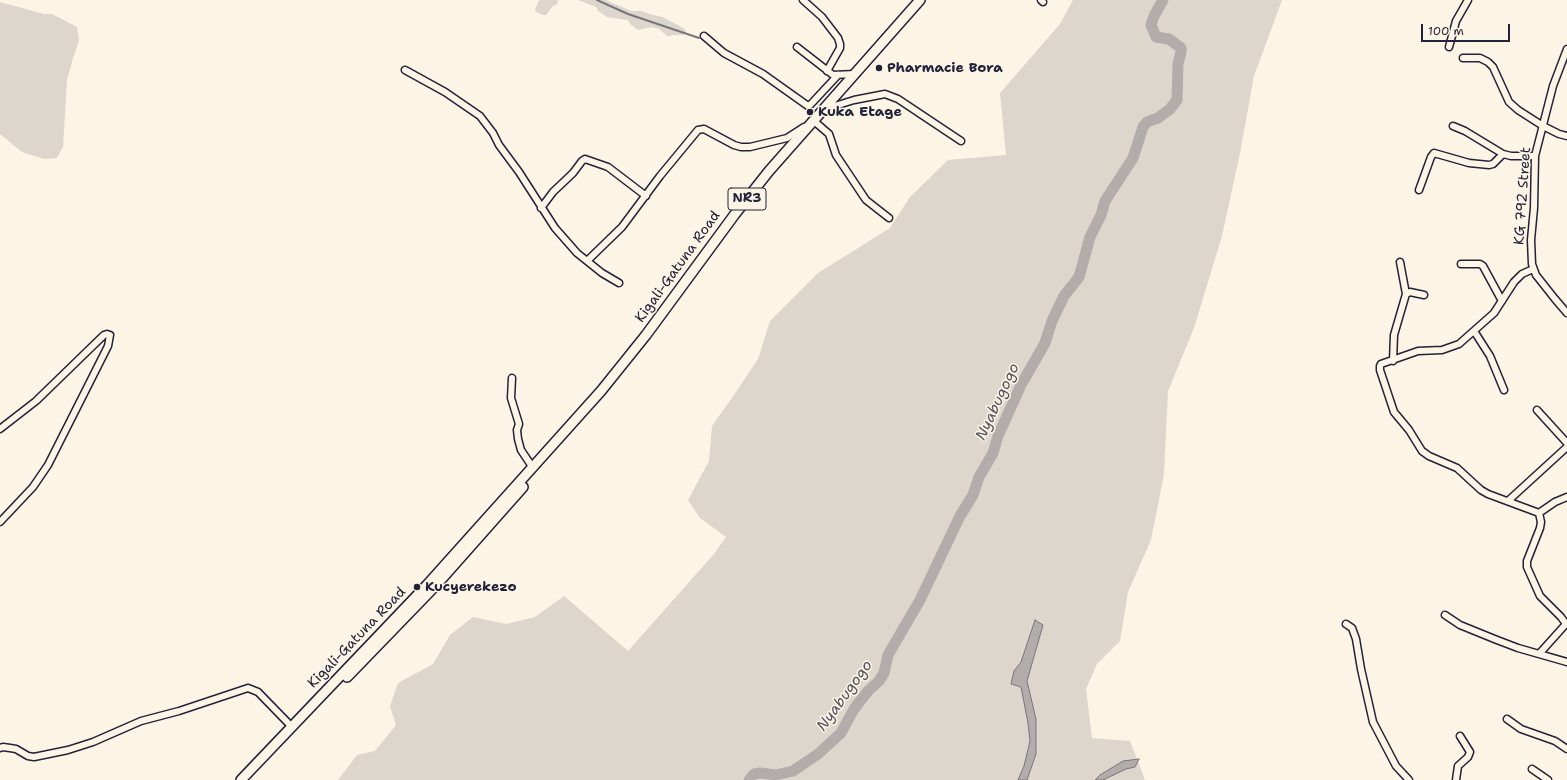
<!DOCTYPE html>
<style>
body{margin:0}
#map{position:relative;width:1567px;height:780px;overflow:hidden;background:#fcf5e5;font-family:"Shantell Sans",sans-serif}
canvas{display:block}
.scale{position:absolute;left:1421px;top:24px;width:89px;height:18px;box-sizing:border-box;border:2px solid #22223b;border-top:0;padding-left:5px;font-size:12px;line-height:14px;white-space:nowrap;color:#22223b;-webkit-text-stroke:3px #fcf5e5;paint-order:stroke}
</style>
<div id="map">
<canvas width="1567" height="780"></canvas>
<div class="scale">100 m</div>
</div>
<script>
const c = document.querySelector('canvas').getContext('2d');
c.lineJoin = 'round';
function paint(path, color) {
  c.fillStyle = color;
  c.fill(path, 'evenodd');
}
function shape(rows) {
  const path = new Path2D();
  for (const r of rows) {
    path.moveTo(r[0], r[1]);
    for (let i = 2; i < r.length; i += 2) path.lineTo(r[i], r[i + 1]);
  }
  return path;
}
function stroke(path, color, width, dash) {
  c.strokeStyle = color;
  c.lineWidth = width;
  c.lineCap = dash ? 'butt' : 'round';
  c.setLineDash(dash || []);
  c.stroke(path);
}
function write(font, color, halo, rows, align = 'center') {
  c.font = font + ' "Shantell Sans",sans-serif';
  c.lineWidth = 3;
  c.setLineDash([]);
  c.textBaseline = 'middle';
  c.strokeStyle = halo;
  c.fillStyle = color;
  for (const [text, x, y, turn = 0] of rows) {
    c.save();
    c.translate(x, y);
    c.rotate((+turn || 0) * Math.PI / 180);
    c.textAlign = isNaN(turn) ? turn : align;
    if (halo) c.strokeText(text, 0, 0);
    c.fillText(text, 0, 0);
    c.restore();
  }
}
paint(shape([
 [539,0,558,0,557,4,553,6,546,15,543,15,536,12,535,10],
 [578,0,606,0,631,11,642,11,650,14,663,17,685,29,686,33,683,35,673,35,670,36,667,36,659,29,652,27,638,30,630,24,628,20,607,17,598,11,596,7],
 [1073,0,1282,0,1254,76,1240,153,1222,236,1194,328,1168,391,1164,474,1151,540,1128,592,1120,641,1097,664,1086,689,1092,738,1130,741,1145,780,338,780,357,755,375,751,396,725,390,706,398,683,433,664,450,635,473,617,506,624,535,617,564,596,628,651,714,554,726,537,700,518,688,500,709,461,712,426,734,395,758,359,770,321,818,273,890,228,910,197,948,160,1006,155,1000,93,1060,24],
 [0,2,44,14,52,14,77,27,79,40,73,58,67,80,63,147,57,158,44,159,22,152,0,134]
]), '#dcd6cc');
const water = shape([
 [1035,620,1043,625,1027,681,1036,719,1036,754,1027,780,1018,780,1024,766,1030,741,1028,723,1021,687,1011,684,1014,671,1021,662,1035,620],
 [1139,759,1135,767,1126,769,1103,780,1095,780,1100,775,1123,761,1139,759]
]);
paint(water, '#b2adab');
stroke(water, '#78757e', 1);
stroke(shape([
 [597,0,628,14,699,38]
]), '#78757e', 2);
stroke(shape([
 [749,780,754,774,760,773,776,775,793,771,818,754,841,733,854,709,868,691,879,681,884,673,888,655,920,600,960,516,973,495,979,477,993,453,998,436,1021,385,1045,343,1052,321,1064,296,1079,277,1090,237,1101,215,1105,201,1133,158,1143,127,1147,122,1158,118,1170,109,1177,100,1178,64,1181,52,1181,48,1169,39,1156,37,1151,25,1154,16,1163,0]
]), '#b2adab', 11);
const minor = shape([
 [803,0,822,17,838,38,840,44,840,48,827,71],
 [1041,0,1043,2],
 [704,36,724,53,763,74,808,106,811,104,838,75],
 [797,47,833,75,855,74],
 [1449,47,1456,21,1468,0],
 [1567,49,1553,86,1535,156,1534,208,1531,240,1532,264,1536,275,1555,299,1567,313],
 [1463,58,1480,58,1488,62,1493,67,1509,102,1518,110,1543,126,1559,134,1567,136],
 [405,70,445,92,480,116,493,133,499,145,519,172,555,228,577,253,587,261,622,227,660,176,698,130,704,129,734,145,741,147,750,147,787,138,804,127],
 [825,109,854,100,885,94,898,99,961,141],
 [812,122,814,121,829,134,836,155,866,200,889,218],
 [1453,126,1465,131,1503,154,1511,156,1535,156],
 [1419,190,1431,157,1434,153,1469,163,1489,165,1493,164,1503,154],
 [541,208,553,192,573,173,582,161,585,159,608,167,646,196],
 [587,261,602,273,619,283],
 [1400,262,1406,294],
 [1461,264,1480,264,1483,266,1502,301],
 [1533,269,1522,274,1514,282,1494,313,1459,344,1442,350,1418,351,1381,364,1380,366,1380,370,1394,412,1409,430,1422,451,1429,456,1457,468,1481,490,1488,494,1539,513,1555,502,1567,497],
 [1474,331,1490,356,1504,390],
 [1393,361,1394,335,1406,294,1410,292,1424,295],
 [512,378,511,398,519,424,517,430,518,439,521,450,533,468],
 [1537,410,1567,443],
 [0,429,36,401,104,335,107,334,110,335,108,346,48,465,33,487,0,522],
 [1509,500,1567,447],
 [1539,513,1541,522,1540,528,1527,561,1527,567,1540,596,1561,617,1566,624,1539,654],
 [1445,615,1460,625,1497,640,1518,648,1567,662],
 [1346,624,1352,628,1356,639,1361,669,1373,722,1396,766,1409,780],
 [1507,719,1521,729,1555,741,1567,749],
 [0,748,3,747,10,748,16,749,28,756,34,757,68,750,93,742,141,721,179,711,248,688,258,692,292,727],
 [1532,769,1548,780],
 [1456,780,1458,766,1468,757,1470,752,1460,736]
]);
const highway = shape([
 [347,677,438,583,523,487],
 [241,780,427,585,601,391,646,335,735,214,769,171,920,0]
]);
stroke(minor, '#22223b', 9);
stroke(highway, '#22223b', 12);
stroke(minor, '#fcf5e5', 6);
stroke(highway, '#fcf5e5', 9);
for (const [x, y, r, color] of [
 [879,68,4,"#22223b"],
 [810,112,4,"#22223b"],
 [417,587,4,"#22223b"]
]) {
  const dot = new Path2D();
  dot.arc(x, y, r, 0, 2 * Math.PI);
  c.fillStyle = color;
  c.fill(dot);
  stroke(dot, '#fcf5e5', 1.5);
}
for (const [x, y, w] of [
 [747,199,38]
]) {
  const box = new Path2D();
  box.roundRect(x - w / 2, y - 11, w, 22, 3);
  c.fillStyle = '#fcf5e5';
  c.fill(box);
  stroke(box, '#22223b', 1);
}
write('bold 13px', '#22223b', null, [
 ["NR3",747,199]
]);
write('bold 14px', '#22223b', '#fcf5e5', [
 ["Pharmacie Bora",887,68],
 ["Kuka Etage",818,112],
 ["Kucyerekezo",425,587]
], 'left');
write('14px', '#22223b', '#fcf5e5', [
 ["KG 792 Street",1523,196,-86],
 ["Kigali-Gatuna Road",678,267,-54],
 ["Kigali-Gatuna Road",357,638,-46]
]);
write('italic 15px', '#545362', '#fcf5e5', [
 ["Nyabugogo",998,402,-65],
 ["Nyabugogo",845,696,-54]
]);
</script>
